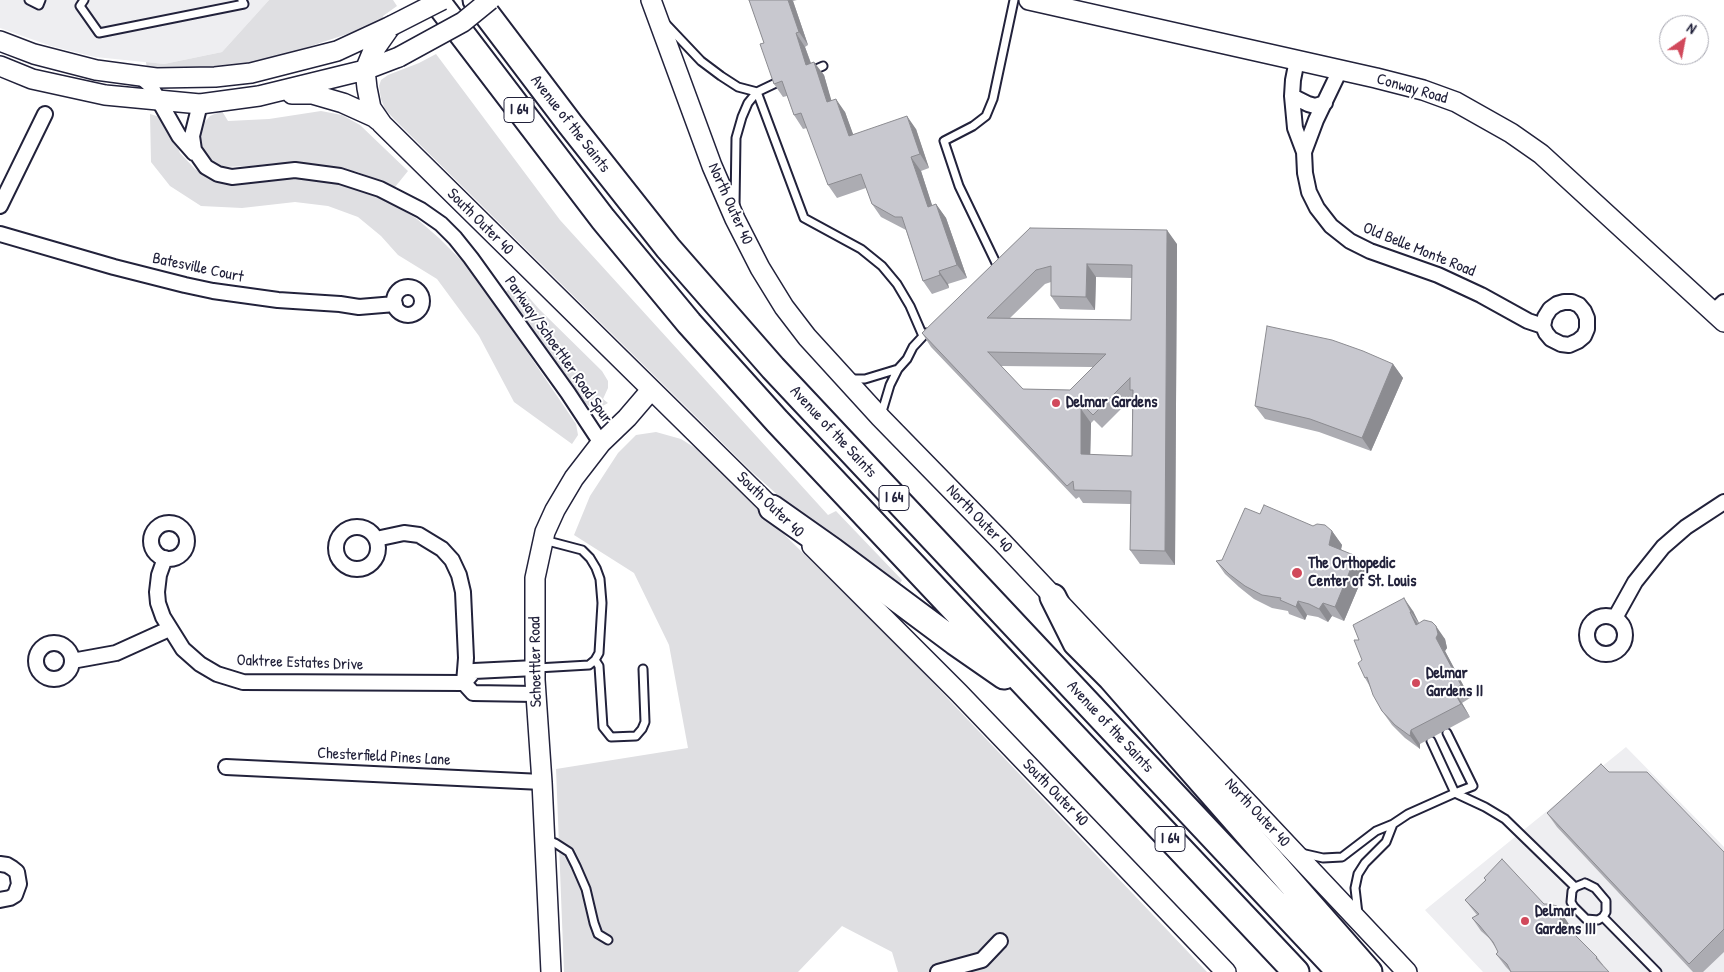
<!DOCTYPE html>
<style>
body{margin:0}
#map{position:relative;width:1724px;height:972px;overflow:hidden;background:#fff;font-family:"Patrick Hand",sans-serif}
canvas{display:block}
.north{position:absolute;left:1659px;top:15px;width:50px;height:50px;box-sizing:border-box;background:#fff;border:1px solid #a7a7b1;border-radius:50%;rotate:33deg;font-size:14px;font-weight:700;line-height:20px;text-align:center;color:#22223b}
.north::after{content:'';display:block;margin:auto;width:18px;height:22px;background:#d1495b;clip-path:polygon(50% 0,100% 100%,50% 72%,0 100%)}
</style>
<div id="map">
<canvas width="1724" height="972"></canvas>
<div class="north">N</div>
</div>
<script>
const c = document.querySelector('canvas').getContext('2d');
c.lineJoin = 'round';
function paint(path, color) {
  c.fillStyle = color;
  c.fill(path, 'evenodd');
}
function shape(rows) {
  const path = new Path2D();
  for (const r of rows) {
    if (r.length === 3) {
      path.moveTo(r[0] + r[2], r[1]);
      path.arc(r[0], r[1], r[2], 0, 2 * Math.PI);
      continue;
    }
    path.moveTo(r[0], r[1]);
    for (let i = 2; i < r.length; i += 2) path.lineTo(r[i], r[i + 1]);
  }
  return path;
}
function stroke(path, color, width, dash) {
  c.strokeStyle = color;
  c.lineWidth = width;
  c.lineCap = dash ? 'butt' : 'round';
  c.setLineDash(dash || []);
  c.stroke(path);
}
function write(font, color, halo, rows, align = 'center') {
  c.font = font + ' "Patrick Hand",sans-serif';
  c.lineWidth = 4;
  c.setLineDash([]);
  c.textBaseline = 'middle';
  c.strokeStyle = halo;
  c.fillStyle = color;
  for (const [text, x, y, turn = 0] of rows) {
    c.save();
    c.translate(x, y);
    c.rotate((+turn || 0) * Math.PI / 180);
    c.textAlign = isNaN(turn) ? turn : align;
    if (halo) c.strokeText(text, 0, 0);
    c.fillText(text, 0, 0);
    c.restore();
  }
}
paint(shape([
 [0,0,269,0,222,52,164,64,95,57,51,46,0,28],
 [1626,747,1724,847,1724,972,1483,972,1425,910]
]), '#eeeef1');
paint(shape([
 [269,0,393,0,397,6,383,16,383,22,272,59,217,70,147,69,146,62,164,64,222,52],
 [436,54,560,220,828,515,836,511,902,580,897,589,800,515,752,472,394,119,385,109,381,99,379,86,381,80,388,75,419,63],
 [222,111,228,121,269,119,321,111,342,115,360,125,408,171,395,187,358,172,309,163,276,163,251,166,222,167,213,163,199,145,199,133,203,124,210,116],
 [150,114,160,117,166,121,180,153,195,169,208,178,228,182,283,178,319,179,355,188,377,195,393,204,417,219,439,238,473,272,576,424,578,435,572,444,514,402,479,336,437,279,398,255,381,236,358,217,328,206,295,202,242,208,201,206,170,186,151,162],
 [518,285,539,309,602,371,608,381,608,388,603,399,608,403,599,408,591,407,584,403,578,396,506,291],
 [656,432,681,439,700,451,916,665,1207,972,898,972,892,952,842,926,798,972,564,972,556,769,688,748,669,645,634,573,574,535,590,496,618,453,636,435]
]), '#dfdfe2');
const lane = shape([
 [29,0,39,5,41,0],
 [84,0,80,6,99,33,244,4,242,0],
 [665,23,701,61,721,76,738,87,757,92],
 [814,70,823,66],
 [757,92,804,218,861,249,882,266,897,284,910,306,923,336],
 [735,206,736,138,742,117,748,103,757,92,778,82],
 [999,263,997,265,959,186,944,141,973,126,986,116,993,99,1014,0],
 [850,379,865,379,898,369],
 [881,415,890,385,898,369,907,359,913,347,926,333],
 [595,660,599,666,603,727,611,737,636,736,642,729,645,722,643,669],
 [537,668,589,665,595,660,599,653,602,603,600,579,596,568,590,558,582,550,544,540],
 [1447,733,1473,786,1455,793],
 [1455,793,1485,807,1505,819,1575,887],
 [547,840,555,843,569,852,576,866,586,889,594,923,598,934,608,940],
 [1301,853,1323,858,1342,857,1376,831,1393,824,1408,814,1455,793,1431,741],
 [1585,883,1595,888,1606,901,1606,912,1603,917,1598,920,1586,919,1574,907,1571,902,1572,891,1575,887,1585,883],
 [1358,914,1355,888,1358,874,1365,863,1386,842,1393,824],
 [1603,917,1657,972]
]);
const street = shape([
 [1297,60,1293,80,1292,96,1295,128,1304,152,1305,173,1309,192,1317,208,1331,226,1350,241,1370,251,1438,275,1481,295,1528,321,1543,326,1546,333,1551,339,1561,344,1569,345,1578,341,1584,336,1587,329,1587,318,1584,311,1579,305,1572,302,1564,302,1557,304,1550,309,1545,317,1543,326],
 [140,76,150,85,179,136,194,153],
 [1292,96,1308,104,1315,106,1325,103],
 [200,104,192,136,194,150,206,167,218,174,232,177,295,170,340,176,380,189,421,210,441,224,455,238,471,258,568,393,601,443],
 [1304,152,1316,120,1340,70],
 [0,206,45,114],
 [0,234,114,267,185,285,213,291,278,300,340,304,359,307,395,304],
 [408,301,14],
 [1713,312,1724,302],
 [169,541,18],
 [357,548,21],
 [376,539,404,533,419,535,442,549,452,560,459,575,463,592,466,658,464,683],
 [165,558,159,575,157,592,158,603,163,617,183,649,200,664,217,674,243,682,464,683,473,693,535,694],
 [1606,635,19],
 [1615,618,1635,582,1663,547,1686,527,1724,502],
 [54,661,18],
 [72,661,116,653,169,629],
 [464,683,474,671,535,668],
 [226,767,542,782],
 [0,864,7,865,12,868,17,872,19,884,15,895,10,898,0,900],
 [938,972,982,960,1000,941]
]);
const secondary = shape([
 [651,0,712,166,735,219,760,268,784,307,807,337,880,417,1002,542,1407,972],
 [1029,0,1376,78,1423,90,1456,102,1511,133,1541,154,1724,322],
 [391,26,372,53,365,70,367,88,371,108,382,124,781,517],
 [0,41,34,54,96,70,156,78,215,77,251,73,337,51,391,26],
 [0,66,32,79,105,95,200,104,259,96,365,70,399,57],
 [292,94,312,94,343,103,374,117,379,121],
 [812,546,959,693,1226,972],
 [551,972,542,782,535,680,535,578,545,532,555,510,574,478,601,443,627,418,651,390]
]);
const highway = shape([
 [436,0,603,219,689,323,777,421,1296,972],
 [476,0,570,124,668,248,773,368,1340,972],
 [772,508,833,551,955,642,1004,676],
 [1053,597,1076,643,1111,678,1369,972]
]);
stroke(lane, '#22223b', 11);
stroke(street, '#22223b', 18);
stroke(secondary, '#22223b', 22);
stroke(highway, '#22223b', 29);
stroke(lane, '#fff', 7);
stroke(street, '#fff', 14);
stroke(secondary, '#fff', 19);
stroke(highway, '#fff', 25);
const secondaryBridge = shape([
 [391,26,442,0],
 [399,57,463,22,490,0]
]);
stroke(secondaryBridge, '#22223b', 22, []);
stroke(secondaryBridge, '#fff', 19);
paint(shape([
 [749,0,797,0,793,1,808,45,805,47,811,63,824,75,831,101,845,112,853,135,916,129,929,168,921,171,932,206,936,204,946,218,967,278,948,284,949,288,932,294,923,281,906,230,881,217,872,204,866,188,837,198,828,185,807,128,803,129,794,115,787,96,783,97,774,84,764,43],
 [1030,228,1177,244,1175,565,1140,564,1130,550,1131,504,1083,503,1079,497,1076,499,931,347,922,333],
 [1096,277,1132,278,1131,320,1010,318,1045,284,1051,282,1051,296,1060,309,1095,310],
 [1001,366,1093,367,1070,390,1023,389],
 [1132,398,1132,456,1090,455,1091,423,1094,420,1102,428],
 [1393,364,1403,378,1371,451,1319,432,1265,419,1255,406],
 [1260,514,1332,531,1342,545,1341,549,1366,569,1344,621,1332,616,1328,622,1318,617,1307,615,1305,620,1289,614,1288,611,1272,608,1254,599,1239,587,1225,574,1216,561,1222,560],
 [1413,611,1419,623,1445,639,1447,648,1445,651,1470,698,1462,703,1470,717,1420,744,1420,749,1405,738,1392,725,1382,711,1369,685,1365,678,1359,640,1353,625],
 [1609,772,1724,852,1724,952,1703,972,1693,972,1557,827,1547,813],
 [1465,900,1544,904,1566,920,1570,926,1570,930,1597,957,1603,965,1511,972,1506,967,1496,954,1498,952,1496,948,1489,938,1481,931,1472,918,1477,915]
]), '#acacb2');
paint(shape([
 [788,0,792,0,793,1,808,45,799,32],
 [796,33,805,47,816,78,806,65],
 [814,62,824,75,836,116,827,102],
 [836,99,845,112,859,150,849,136],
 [907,116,916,129,929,168,920,154],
 [911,157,921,171,937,220,928,207],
 [936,204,946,218,967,278,957,265],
 [1167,230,1177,244,1175,565,1165,551],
 [1087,264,1096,277,1095,310,1086,297],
 [939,271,948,284,949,288,940,275],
 [1393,364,1403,378,1371,451,1362,438],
 [1081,409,1091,423,1090,468,1081,454],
 [1332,531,1342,545,1339,558,1329,545],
 [1356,556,1366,569,1344,621,1335,607],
 [1404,598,1413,611,1420,625,1411,612],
 [1298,601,1307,615,1305,620,1296,607],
 [1323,603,1332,616,1328,622,1319,609],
 [1410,612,1419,626,1416,625],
 [1436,626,1445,639,1447,648,1445,651,1470,698,1461,685,1436,638],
 [1453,690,1462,703,1470,717,1461,704],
 [1411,730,1420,744,1420,749,1410,736],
 [1557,906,1570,926,1569,933,1560,920]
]), '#8c8c91');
const building = shape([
 [749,0,788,0,799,32,796,33,806,65,814,62,827,102,836,99,849,136,907,116,920,154,911,157,928,207,936,204,957,265,939,271,940,275,923,281,902,217,895,217,872,204,861,174,828,185,801,113,794,115,782,81,774,84,760,44,764,43,749,0],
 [1030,228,1167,230,1165,551,1130,550,1131,491,1074,490,1073,481,1067,486,922,333,1030,228],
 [1087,264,1132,265,1131,320,987,318,1036,270,1051,266,1051,296,1086,297,1087,264],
 [988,352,1106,354,1070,390,1023,389,988,352],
 [1130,378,1130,390,1133,390,1132,456,1081,454,1081,409,1085,407,1093,415,1130,378],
 [1267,326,1332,340,1363,351,1393,364,1362,438,1310,419,1255,406,1267,326],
 [1264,505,1313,526,1317,524,1325,525,1332,531,1329,545,1356,556,1335,607,1323,603,1319,609,1309,604,1298,601,1296,607,1280,600,1281,598,1262,595,1245,586,1229,574,1216,561,1222,560,1245,508,1260,514,1264,505],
 [1404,598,1411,612,1410,612,1416,625,1424,620,1432,622,1436,626,1438,634,1436,638,1461,685,1453,690,1461,704,1411,730,1410,736,1395,725,1382,711,1373,695,1367,677,1365,678,1358,663,1362,660,1354,640,1359,640,1353,625,1404,598],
 [1601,764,1609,772,1647,772,1724,852,1724,929,1689,964,1547,813,1601,764],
 [1502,859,1544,904,1549,904,1557,906,1561,913,1560,920,1597,957,1596,958,1609,972,1511,972,1507,964,1496,954,1498,952,1493,942,1479,925,1472,918,1479,914,1465,900,1486,880,1484,878,1502,859]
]);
paint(building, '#c8c8cf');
stroke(building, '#8c8c91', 1);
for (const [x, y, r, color] of [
 [1056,403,5,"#d1495b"],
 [1297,573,6,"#d1495b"],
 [1416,683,5,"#d1495b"],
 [1525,921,5,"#d1495b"]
]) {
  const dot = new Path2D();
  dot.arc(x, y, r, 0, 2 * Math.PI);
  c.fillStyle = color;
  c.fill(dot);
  stroke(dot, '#fff', 2);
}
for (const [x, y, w] of [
 [519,110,30],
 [894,498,30],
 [1170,839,30]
]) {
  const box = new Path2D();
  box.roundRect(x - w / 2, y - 12.5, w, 25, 4);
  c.fillStyle = '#fff';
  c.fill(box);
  stroke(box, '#22223b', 1);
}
write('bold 15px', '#22223b', null, [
 ["I 64",519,110],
 ["I 64",894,498],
 ["I 64",1170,839]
]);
write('16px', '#22223b', '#fff', [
 ["Conway Road",1412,89,16],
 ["Avenue of the Saints",570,124,52],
 ["North Outer 40",730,204,66],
 ["South Outer 40",480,222,45],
 ["Old Belle Monte Road",1419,250,22],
 ["Batesville Court",198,268,12],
 ["Parkway/Schoettler Road Spur",558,350,55],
 ["Avenue of the Saints",833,432,47],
 ["South Outer 40",770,505,44],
 ["North Outer 40",979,519,46],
 ["Schoettler Road",536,662,-91],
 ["Oaktree Estates Drive",300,663,2],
 ["Avenue of the Saints",1110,727,47],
 ["Chesterfield Pines Lane",384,757,3],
 ["South Outer 40",1055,793,46],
 ["North Outer 40",1257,813,47]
]);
write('bold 16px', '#22223b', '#fff', [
 ["Delmar Gardens",1066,403],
 ["The Orthopedic",1308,564],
 ["Center of St. Louis",1308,582],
 ["Delmar",1426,674],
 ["Gardens II",1426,692],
 ["Delmar",1535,912],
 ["Gardens III",1535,930]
], 'left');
</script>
